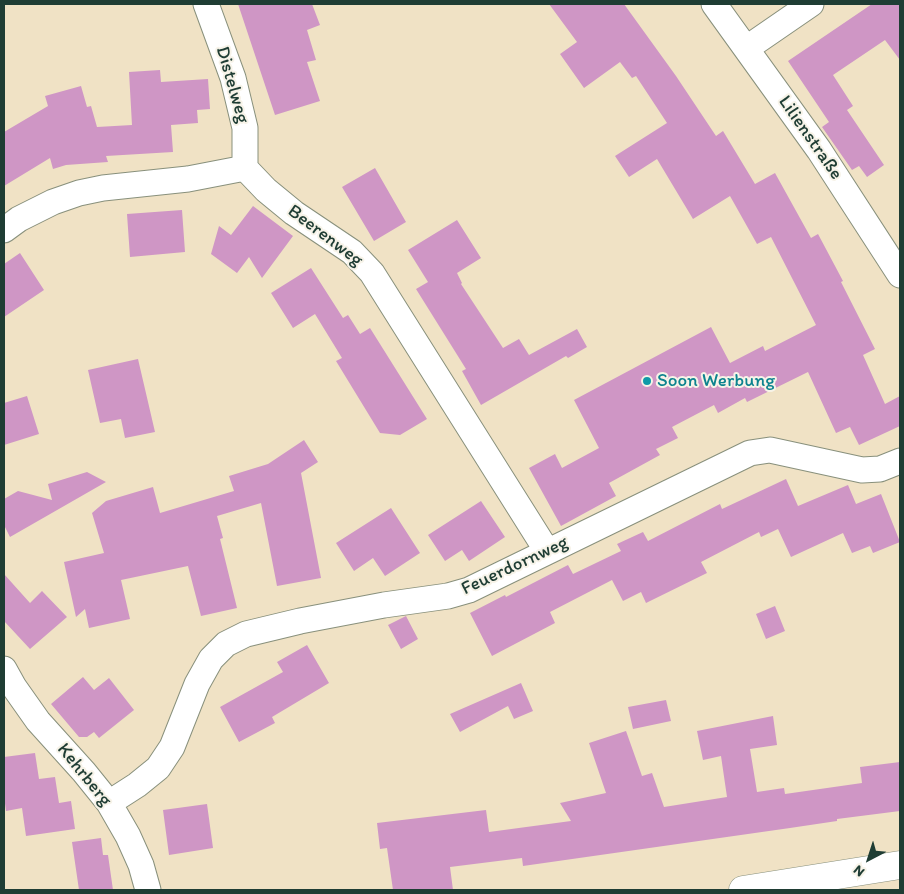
<!DOCTYPE html>
<meta charset="utf-8">
<style>
body{margin:0}
#map{position:relative;width:904px;height:894px;overflow:hidden;background:#f0e2c5;font-family:Itim,sans-serif}
canvas{display:block}
.frame{position:absolute;inset:0;border:5px solid #1f3d34;pointer-events:none}
.north{position:absolute;left:844px;top:834px;width:50px;height:50px;-webkit-text-stroke:4px #f7f3e8;paint-order:stroke;rotate:220deg;font-size:14px;font-weight:700;line-height:20px;text-align:center;color:#1f3d34}
.north::after{content:'';display:block;margin:auto;width:18px;height:22px;background:#1f3d34;clip-path:polygon(50% 0,100% 100%,50% 72%,0 100%)}
</style>
<div id="map">
<canvas width="904" height="894"></canvas>
<div class="frame"></div>
<div class="north">N</div>
</div>
<script>
const c = document.querySelector('canvas').getContext('2d');
c.lineJoin = 'round';
function paint(path, color) {
  c.fillStyle = color;
  c.fill(path, 'evenodd');
}
function shape(rows) {
  const path = new Path2D();
  for (const r of rows) {
    path.moveTo(r[0], r[1]);
    for (let i = 2; i < r.length; i += 2) path.lineTo(r[i], r[i + 1]);
  }
  return path;
}
function stroke(path, color, width, dash) {
  c.strokeStyle = color;
  c.lineWidth = width;
  c.lineCap = dash ? 'butt' : 'round';
  c.setLineDash(dash || []);
  c.stroke(path);
}
function write(font, color, halo, rows, align = 'center') {
  c.font = font + ' Itim,sans-serif';
  c.lineWidth = 4;
  c.setLineDash([]);
  c.textBaseline = 'middle';
  c.strokeStyle = halo;
  c.fillStyle = color;
  for (const [text, x, y, turn = 0] of rows) {
    c.save();
    c.translate(x, y);
    c.rotate((+turn || 0) * Math.PI / 180);
    c.textAlign = isNaN(turn) ? turn : align;
    if (halo) c.strokeText(text, 0, 0);
    c.fillText(text, 0, 0);
    c.restore();
  }
}
paint(shape([
 [238,4,312,4,320,25,307,30,316,60,307,62,320,101,275,115],
 [549,4,624,4,676,76,716,136,723,131,755,184,775,173,811,238,818,234,843,281,841,282,875,349,863,355,885,404,900,396,900,426,859,445,850,427,836,433,808,372,747,402,745,398,718,413,714,405,672,427,678,438,656,449,660,455,609,483,616,496,561,526,529,468,555,454,562,468,599,448,574,400,711,327,730,363,763,346,765,351,816,325,771,237,757,244,730,196,693,219,657,159,629,177,615,156,667,123,636,76,632,78,620,62,584,88,560,54,577,42],
 [872,4,900,4,900,60,885,40,833,75,853,106,847,110,884,165,867,177,859,166,852,170,822,127,829,122,788,61],
 [160,70,161,82,208,79,210,109,197,110,198,123,171,125,173,152,106,156,108,162,66,165,53,169,50,158,4,186,4,132,48,106,45,96,81,86,87,107,91,106,97,127,132,125,129,72],
 [375,168,406,222,374,241,342,187],
 [253,206,293,236,262,278,249,257,237,273,211,254,219,226,231,235],
 [182,210,185,252,130,257,127,214],
 [457,220,481,258,457,273,462,283,461,284,503,348,519,339,529,355,577,329,587,347,568,358,566,356,481,405,462,371,466,369,416,289,428,282,408,250],
 [20,253,44,290,4,317,4,264],
 [311,268,343,318,348,315,360,334,370,328,427,419,400,435,380,433,336,361,342,358,315,314,293,328,271,293],
 [138,359,155,432,125,438,121,419,100,423,88,370],
 [27,396,39,434,4,445,4,403],
 [304,440,318,462,301,473,321,578,277,586,261,503,217,516,223,538,220,539,237,608,201,616,188,566,121,580,130,619,89,628,85,609,76,617,64,562,104,553,92,513,106,501,153,487,160,513,234,491,229,476,268,464],
 [87,472,106,482,10,537,4,525,4,499,18,491,52,500,48,484],
 [786,479,798,506,848,485,856,504,881,494,900,542,873,553,870,546,852,553,843,533,791,557,778,529,761,537,759,532,701,562,707,573,646,603,641,592,623,601,612,580,550,612,555,623,492,656,470,613,505,595,506,597,568,565,573,574,621,551,617,544,643,532,648,541,720,504,722,509],
 [481,501,505,537,469,561,462,550,445,561,428,535],
 [391,508,420,553,385,576,373,558,354,571,336,543],
 [4,574,30,603,42,591,67,617,30,649,4,621],
 [775,606,785,631,766,639,756,614],
 [406,616,418,639,401,649,388,625],
 [307,645,329,683,272,717,275,723,239,742,220,707,283,672,277,662],
 [83,677,94,690,109,678,134,710,99,738,94,732,87,737,79,737,51,704],
 [521,683,533,711,514,719,508,706,460,732,450,714],
 [666,700,671,721,633,729,628,707],
 [773,716,777,745,750,749,757,792,784,788,785,794,862,783,860,767,900,762,900,811,837,819,837,821,790,828,523,866,522,858,450,867,453,890,393,890,387,848,380,849,377,823,486,810,489,832,571,821,560,803,606,793,589,743,626,731,642,776,652,773,664,807,727,797,721,756,703,760,697,731],
 [35,753,39,779,55,777,59,803,71,801,75,829,26,836,22,808,6,811,4,796,4,757],
 [207,804,213,848,169,855,163,810],
 [101,838,103,855,108,855,113,890,79,890,72,842]
]), '#cf96c5');
const street = shape([
 [206,4,233,78,245,128,245,168],
 [714,4,819,150,900,275],
 [747,48,811,4],
 [245,168,266,190,294,213,352,252,372,273,547,551],
 [4,230,19,219,53,202,79,193,103,188,188,179,245,168],
 [4,669,14,687,38,721,84,772,109,803,128,836,141,865,148,890],
 [109,803,137,785,158,768,172,747,197,684,211,659,226,644,246,634,300,621,384,605,448,596,469,590,750,453,770,450,862,470,880,469,900,461]
]);
const secondary = shape([
 [743,890,900,865]
]);
stroke(street, '#88907c', 27);
stroke(secondary, '#88907c', 29);
stroke(street, '#fff', 25);
stroke(secondary, '#fff', 28);
for (const [x, y, r, color] of [
 [647,381,5,"#0f9aa8"]
]) {
  const dot = new Path2D();
  dot.arc(x, y, r, 0, 2 * Math.PI);
  c.fillStyle = color;
  c.fill(dot);
  stroke(dot, '#f7f3e8', 2);
}
write('19px', '#1f3d34', '#f7f3e8', [
 ["Distelweg",232,85,74],
 ["Lilienstraße",810,138,55],
 ["Beerenweg",325,236,37],
 ["Feuerdornweg",515,566,-25],
 ["Kehrberg",84,775,51]
]);
write('19px', '#0d838f', '#f7f3e8', [
 ["Soon Werbung",657,381]
], 'left');
</script>
